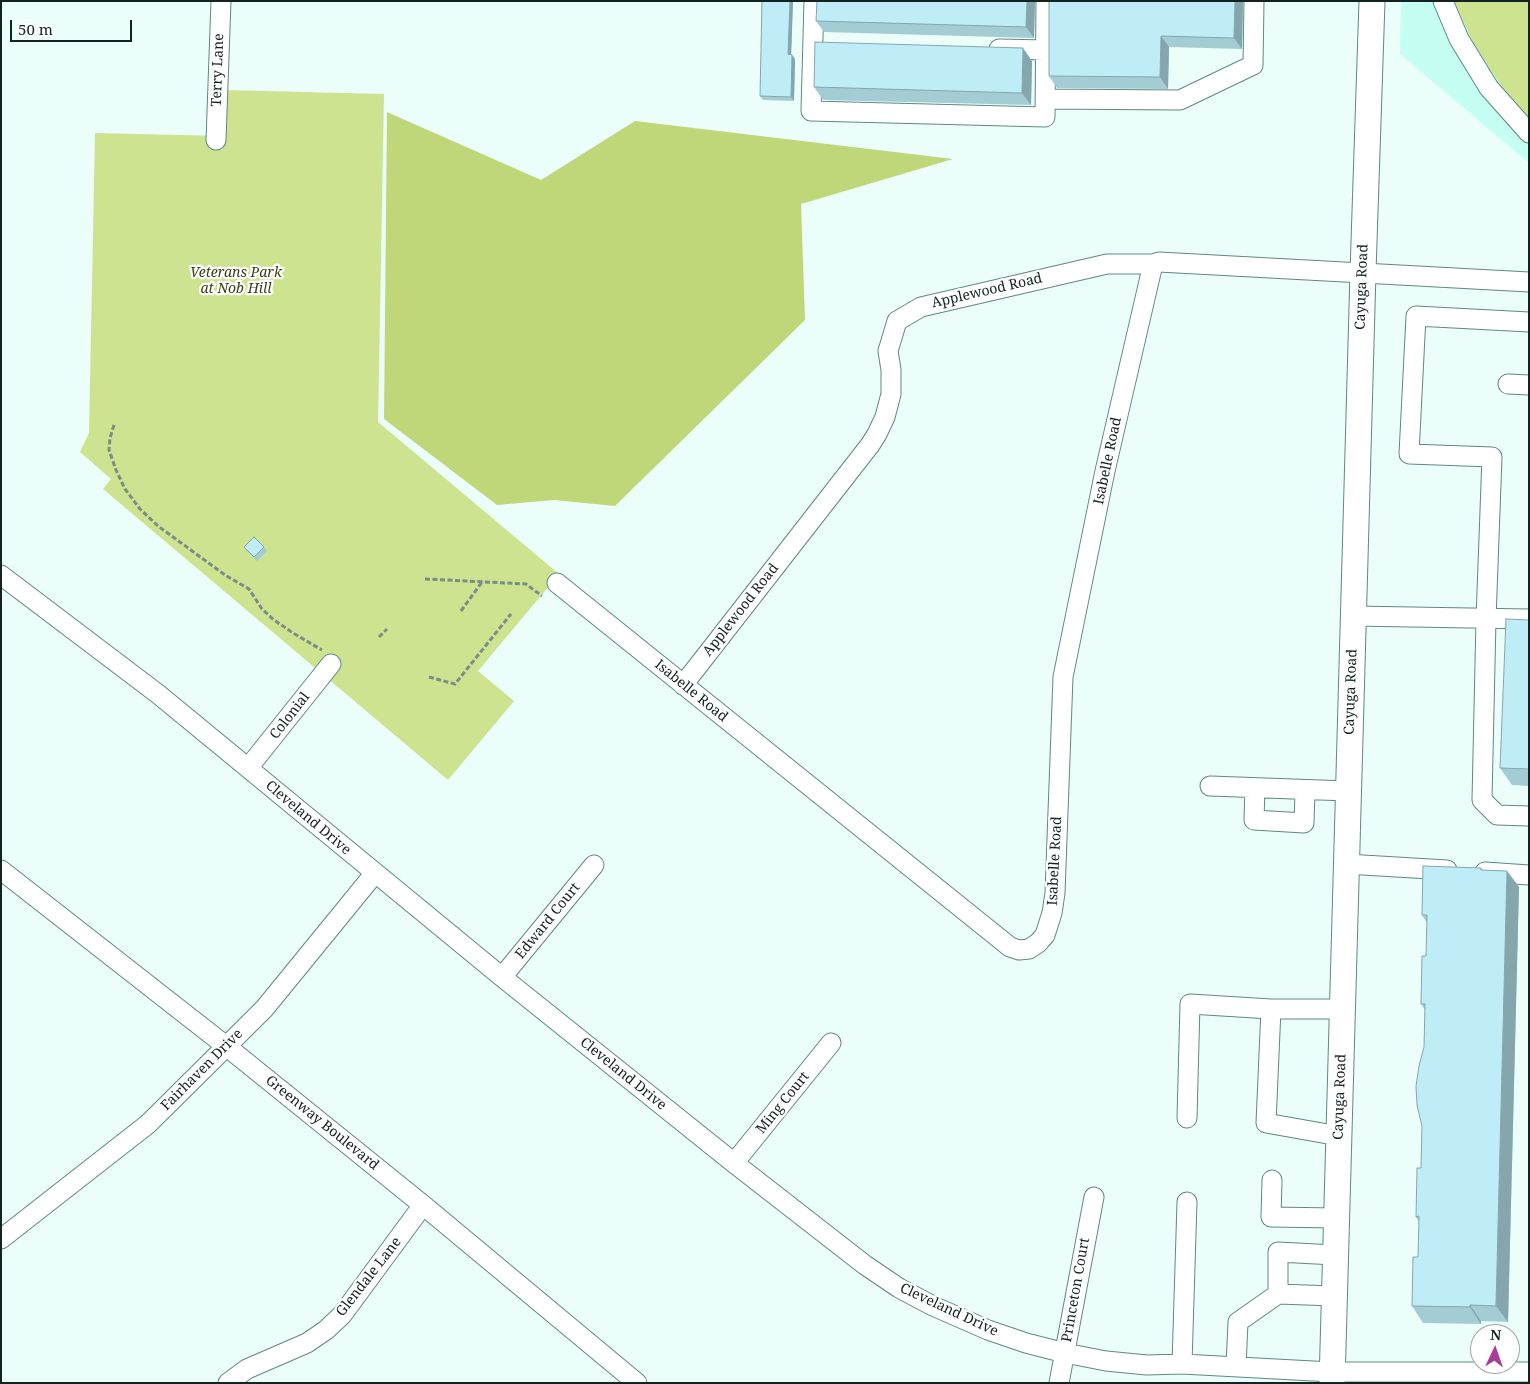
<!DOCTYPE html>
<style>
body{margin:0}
#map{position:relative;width:1530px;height:1384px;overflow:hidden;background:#ecfefa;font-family:"Noto Serif",serif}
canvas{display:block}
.frame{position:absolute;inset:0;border:2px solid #122320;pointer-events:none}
.north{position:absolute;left:1470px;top:1324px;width:50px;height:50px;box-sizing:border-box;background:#fff;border:1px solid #a0a7a6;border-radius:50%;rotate:3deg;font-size:14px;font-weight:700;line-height:20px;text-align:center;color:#122320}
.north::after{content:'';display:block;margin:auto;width:18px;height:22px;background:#a93b99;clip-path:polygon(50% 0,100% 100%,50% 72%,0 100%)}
.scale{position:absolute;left:10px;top:20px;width:122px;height:22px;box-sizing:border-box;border:2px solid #122320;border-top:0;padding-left:6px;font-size:15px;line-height:18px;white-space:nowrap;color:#122320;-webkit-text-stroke:4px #fff;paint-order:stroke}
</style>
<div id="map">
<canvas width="1530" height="1384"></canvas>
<div class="frame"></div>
<div class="north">N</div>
<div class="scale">50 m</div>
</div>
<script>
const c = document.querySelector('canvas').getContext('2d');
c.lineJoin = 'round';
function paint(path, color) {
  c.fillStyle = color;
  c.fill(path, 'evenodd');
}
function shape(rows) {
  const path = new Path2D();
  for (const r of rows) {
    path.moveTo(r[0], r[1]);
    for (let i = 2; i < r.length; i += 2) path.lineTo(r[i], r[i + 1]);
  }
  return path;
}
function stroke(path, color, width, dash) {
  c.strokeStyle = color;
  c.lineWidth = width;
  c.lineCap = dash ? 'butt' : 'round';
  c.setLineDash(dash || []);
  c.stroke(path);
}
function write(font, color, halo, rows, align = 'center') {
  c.font = font + ' "Noto Serif",serif';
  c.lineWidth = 4.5;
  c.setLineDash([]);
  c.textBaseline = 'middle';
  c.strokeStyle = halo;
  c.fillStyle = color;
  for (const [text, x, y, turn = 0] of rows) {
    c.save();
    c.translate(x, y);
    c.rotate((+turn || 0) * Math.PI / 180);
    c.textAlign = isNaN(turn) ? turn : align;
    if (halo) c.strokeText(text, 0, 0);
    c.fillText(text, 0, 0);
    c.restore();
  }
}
paint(shape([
 [1401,1,1529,1,1529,163,1400,54]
]), '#c5fef3');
paint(shape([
 [1454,1,1529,1,1529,118,1515,104,1496,78,1473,42],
 [223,90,384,94,378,422,559,574,478,671,514,701,448,780,103,489,111,479,80,452,89,433,95,133,222,136]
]), '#cde390');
paint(shape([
 [387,112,541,180,635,121,953,159,801,204,805,320,615,506,554,500,497,505,384,419]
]), '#bfd778');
const minor = shape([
 [814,1,811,111,1045,117,1046,1],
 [1443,1,1459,39,1489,88,1529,133],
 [999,49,1046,50],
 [1045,99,1180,100,1253,65,1254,1],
 [216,140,221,1],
 [1529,322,1416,316,1409,454,1492,457,1486,619,1482,800,1497,815,1529,816],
 [1508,384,1529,385],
 [1,575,158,694,502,977,734,1163,865,1265,899,1288,933,1306,988,1330,1026,1343,1065,1353,1106,1361,1147,1365,1182,1364,1332,1372,1529,1372],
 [557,583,1010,947,1019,950,1029,949,1038,943,1045,935,1052,913,1055,893,1063,677,1105,471,1153,264],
 [1353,616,1529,619],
 [683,685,870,445,877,434,885,417,891,394,891,370,888,351,897,321,921,307,1107,264,1153,264,1159,262,1529,282],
 [248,768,331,664],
 [1210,786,1348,791],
 [1255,788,1254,820,1304,823,1305,790],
 [1346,864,1447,870],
 [1,870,226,1046,423,1205,637,1383],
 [1485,872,1529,875],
 [502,977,594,865],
 [1187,1118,1190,1004,1271,1009],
 [1339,1136,1266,1123,1271,1009,1342,1009],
 [734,1163,831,1043],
 [1272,1180,1271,1217,1336,1218],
 [1,1239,148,1124,264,1009,375,873],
 [1278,1294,1334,1296],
 [1182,1364,1187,1202],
 [1236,1367,1238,1322,1278,1294,1278,1252,1335,1255],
 [228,1383,247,1369,307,1343,326,1330,342,1315,423,1205],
 [1059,1383,1094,1197]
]);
const major = shape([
 [1332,1383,1363,272,1372,1]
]);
stroke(minor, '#5e8981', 21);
stroke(major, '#5e8981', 27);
stroke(shape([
 [114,425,110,438,109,450,116,470,125,489,140,509,158,526,225,575,249,589,262,609,274,620,293,633,322,650],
 [425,579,526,584,542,596],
 [461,611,482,582],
 [379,637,387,629],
 [429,677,455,684,511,614]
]), '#7b8c89', 3, [5, 2.5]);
stroke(minor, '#fff', 19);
stroke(major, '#fff', 25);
paint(shape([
 [793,1,791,54,792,55,795,59,794,101,763,100,760,96],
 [1035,1,1034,38,824,32,816,21],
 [1243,1,1242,49,1169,47,1168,89,1057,88,1049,76],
 [1032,61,1031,105,823,100,814,87],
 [244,547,264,547,267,551,257,561,247,551],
 [1529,620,1529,786,1512,785,1500,768],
 [1481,868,1483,870,1507,871,1519,887,1508,1322,1481,1321,1481,1324,1423,1323,1412,1306,1418,1257,1419,1222,1416,1217,1421,1168,1424,1047,1425,1010,1421,1004,1426,956,1427,923,1422,915]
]), '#a4ccd4');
paint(shape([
 [790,1,793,1,791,59,788,54],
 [1027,1,1035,1,1034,38,1026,27],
 [1235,1,1243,1,1242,49,1234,38],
 [1161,36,1169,47,1168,89,1160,77],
 [1023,48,1032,61,1031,105,1022,93],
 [792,55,795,59,794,101,791,97],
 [1507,871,1519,887,1508,1322,1496,1306],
 [1470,1305,1481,1321,1481,1324,1470,1307]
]), '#86a6ad');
const building = shape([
 [762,1,790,1,788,54,792,55,791,97,760,96,762,1],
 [817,1,1027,1,1026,27,816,21,817,1],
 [1049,1,1235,1,1234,38,1161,36,1160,77,1049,76,1049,1],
 [815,42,1023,48,1022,93,814,87,815,42],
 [254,537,264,547,254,557,244,547,254,537],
 [1506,619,1529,620,1529,769,1500,768,1506,619],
 [1423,866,1481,868,1481,870,1507,871,1496,1306,1470,1305,1470,1307,1412,1306,1413,1257,1418,1257,1419,1216,1416,1217,1417,1168,1421,1168,1422,1126,1417,1105,1416,1086,1419,1066,1424,1047,1425,1004,1421,1004,1422,956,1426,956,1427,915,1422,915,1423,866]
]);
paint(building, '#bfedf7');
stroke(building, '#86a6ad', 1);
write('14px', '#122320', '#fff', [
 ["Terry Lane",218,70,-88],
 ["Cayuga Road",1362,287,-88],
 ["Applewood Road",987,291,-13],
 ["Isabelle Road",1108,461,-78],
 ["Applewood Road",741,610,-52],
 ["Isabelle Road",691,691,39],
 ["Cayuga Road",1351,692,-88],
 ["Colonial",290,716,-52],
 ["Cleveland Drive",308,818,40],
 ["Isabelle Road",1055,861,-87],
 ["Edward Court",548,921,-51],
 ["Fairhaven Drive",202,1070,-45],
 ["Cleveland Drive",623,1074,39],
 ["Cayuga Road",1340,1097,-88],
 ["Ming Court",783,1103,-51],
 ["Greenway Boulevard",322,1123,39],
 ["Glendale Lane",369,1277,-52],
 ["Princeton Court",1076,1290,-80],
 ["Cleveland Drive",949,1310,25]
]);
write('italic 14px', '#363f18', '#fff', [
 ["Veterans Park",236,273],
 ["at Nob Hill",236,289]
]);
</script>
